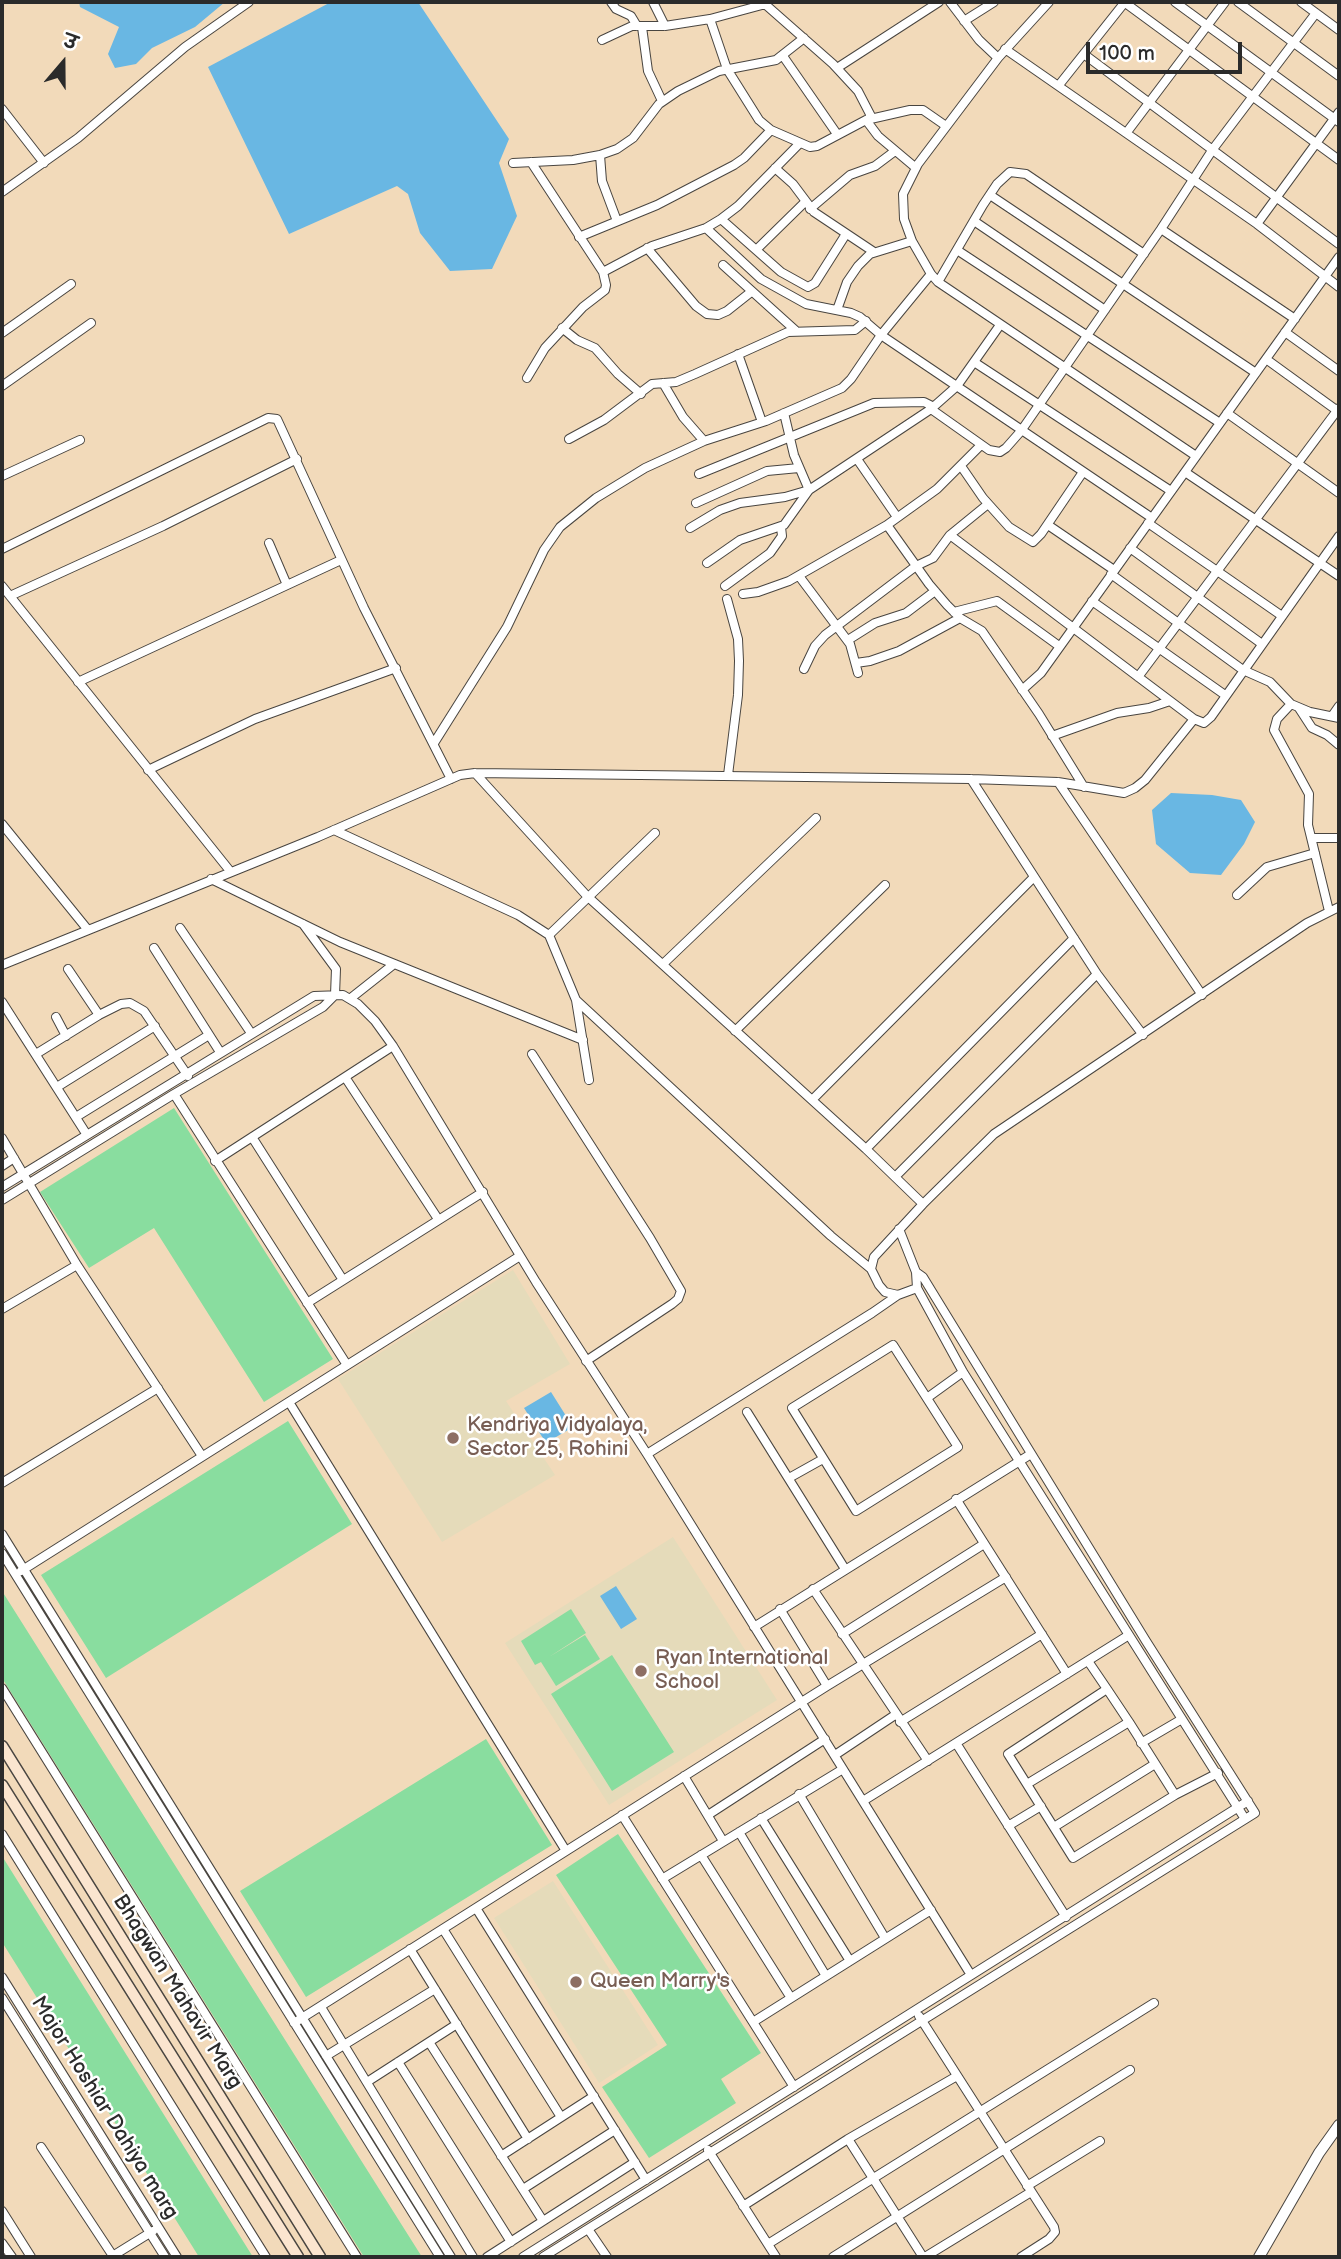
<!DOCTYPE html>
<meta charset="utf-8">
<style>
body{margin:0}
#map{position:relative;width:1341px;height:2259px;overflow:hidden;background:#f2daba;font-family:"Balsamiq Sans","Playpen Sans Deva",sans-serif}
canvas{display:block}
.frame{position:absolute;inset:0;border:4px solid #2b2b2b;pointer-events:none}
.north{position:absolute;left:28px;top:28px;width:70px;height:70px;-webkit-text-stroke:5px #fff;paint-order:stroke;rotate:20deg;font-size:19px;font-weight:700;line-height:28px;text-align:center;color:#2b2b2b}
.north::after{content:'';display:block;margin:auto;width:24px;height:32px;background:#2b2b2b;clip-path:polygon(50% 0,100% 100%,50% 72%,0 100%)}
.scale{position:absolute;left:1086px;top:42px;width:156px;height:32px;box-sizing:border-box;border:4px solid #2b2b2b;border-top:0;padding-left:9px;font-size:21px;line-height:24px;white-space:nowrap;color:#2b2b2b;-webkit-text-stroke:5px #fff;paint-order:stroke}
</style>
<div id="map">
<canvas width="1341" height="2259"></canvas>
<div class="frame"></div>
<div class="north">उ</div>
<div class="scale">100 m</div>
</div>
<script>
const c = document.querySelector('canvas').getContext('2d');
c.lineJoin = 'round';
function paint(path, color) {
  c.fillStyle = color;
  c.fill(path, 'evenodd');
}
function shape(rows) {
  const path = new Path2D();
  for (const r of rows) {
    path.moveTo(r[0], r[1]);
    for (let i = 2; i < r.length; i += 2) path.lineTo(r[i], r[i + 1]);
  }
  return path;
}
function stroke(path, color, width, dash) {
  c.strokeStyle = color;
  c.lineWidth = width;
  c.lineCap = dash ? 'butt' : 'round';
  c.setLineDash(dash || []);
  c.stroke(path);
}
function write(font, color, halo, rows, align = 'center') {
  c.font = font + ' "Balsamiq Sans",sans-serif';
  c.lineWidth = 5;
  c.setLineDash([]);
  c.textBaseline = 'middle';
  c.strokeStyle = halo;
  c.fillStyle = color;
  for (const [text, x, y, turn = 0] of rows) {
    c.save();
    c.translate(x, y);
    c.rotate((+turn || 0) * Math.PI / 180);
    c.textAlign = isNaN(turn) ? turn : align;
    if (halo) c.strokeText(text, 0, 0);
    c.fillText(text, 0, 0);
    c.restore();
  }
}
paint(shape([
 [513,1270,570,1364,506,1401,555,1475,442,1542,338,1379],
 [673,1537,777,1700,609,1805,505,1643],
 [553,1881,658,2045,599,2083,494,1918]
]), '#e5dbba');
paint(shape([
 [174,1108,333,1359,264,1402,154,1228,89,1268,40,1192],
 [288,1421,352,1524,106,1678,41,1575],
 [2,1591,422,2257,364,2257,2,1678],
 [571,1609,586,1633,549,1657,585,1635,600,1659,556,1686,541,1662,535,1665,521,1641],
 [612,1655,674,1752,612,1791,551,1694],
 [486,1739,552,1845,306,1997,240,1891],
 [618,1834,761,2053,721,2079,736,2103,649,2158,602,2087,667,2045,556,1875],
 [2,1856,253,2257,199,2257,2,1942]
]), '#89dd9f');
paint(shape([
 [79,2,225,2,195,27,152,48,136,64,115,68,108,54,119,27,80,7],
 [331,2,418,2,509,139,499,163,517,216,492,269,450,271,420,233,408,194,397,186,289,234,208,67],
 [1171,793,1212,795,1241,800,1255,822,1244,844,1221,875,1190,873,1156,844,1152,810],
 [551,1392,573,1427,546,1443,524,1408],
 [616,1586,637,1619,621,1629,600,1596]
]), '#69b7e3');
const minor = shape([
 [611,2,616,9,631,16,637,26],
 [653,2,665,26],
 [950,2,979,40,998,58],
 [1049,2,998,58,918,164,903,194,904,219,912,241,931,274,938,282,1196,456],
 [1124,2,1339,160],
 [1175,2,1339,122],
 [1238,2,1339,76],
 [1301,2,1339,30],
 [710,19,727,69,759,120,771,130,810,147,817,146,866,120,910,110,923,110,946,126],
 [964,21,994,2],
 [642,27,648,71,662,101],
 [602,40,632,26,665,26,710,19,762,5,766,5,833,64,858,91,872,118],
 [1005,49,1257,224,1339,287],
 [1085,55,1339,244],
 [783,56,837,134],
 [837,68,939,2],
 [1059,85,1125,2],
 [2,109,44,163],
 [866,120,878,136,916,168],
 [1127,132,1225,2],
 [600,155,602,181,617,221],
 [513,163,573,160,600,155,617,149,633,138,659,104,678,91,719,71,776,60,804,38],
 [775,168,793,184,814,212,874,252],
 [2,192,78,138,185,47,249,2],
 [990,195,1256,373],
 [810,209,850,175,875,166,895,151],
 [721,219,781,272,808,287,815,283,846,234],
 [974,221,1105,310],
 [1257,224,1339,112],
 [706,228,761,279,806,304,851,313,860,317,881,335,1152,518],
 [1161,229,1295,319],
 [579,237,657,205,734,165,744,158,771,130],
 [647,248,696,306,707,314,718,315,727,311,751,292],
 [756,250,805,202],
 [957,250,1220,423],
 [723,265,795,330],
 [603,272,652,246,706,228,721,219,738,206,800,143],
 [938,282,983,205,997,184,1010,172,1026,174,1144,254],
 [837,310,847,282,858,266,870,254,912,241],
 [562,328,577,340,595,348,618,374,641,394],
 [1285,332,1339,371],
 [2,333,71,284],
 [738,354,762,422],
 [1266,359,1339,412],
 [974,362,1171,491],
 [527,378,545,348,583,307,605,290,606,285,603,272,531,162],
 [663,383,683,417,704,441],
 [2,386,91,323],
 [931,409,989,450,1000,452,1006,448,1021,431,1161,229,1213,149,1316,13],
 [1227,413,1339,493],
 [569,439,604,420,652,384,676,382,695,374,788,332,855,330,866,321],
 [857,459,897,517],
 [961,466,983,498,1009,527,1033,542,1041,534,1083,472],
 [1185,472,1339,576],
 [699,474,874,403,924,402,934,407],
 [2,476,80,440],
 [696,503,767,471,799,468],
 [1148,523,1282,616],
 [887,525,929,584,947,605,960,618,982,631,1039,714,1084,787],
 [1048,525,1114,570],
 [690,528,720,510,740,503,785,497,809,490,794,455,784,413],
 [950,535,1194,719,1204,723,1211,717,1339,536],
 [269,543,287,585],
 [1130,548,1262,644],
 [2,549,268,418,277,419,364,608,451,779],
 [707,563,740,540,784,525,809,490,931,409,957,386,1000,325],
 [1111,574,1243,670,1270,682,1291,704,1310,712,1339,718],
 [799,576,850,644,858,673],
 [2,586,230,871],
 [725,586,770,553,782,536,781,527],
 [743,594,758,592,789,581,887,525,937,489,981,445],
 [10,596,163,526,297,459],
 [727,599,738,639,739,661,738,695,728,775],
 [1092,601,1225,695],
 [954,612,997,601,1059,646],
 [848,640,875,623,906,613,935,591],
 [856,663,870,661,899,651,960,618],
 [804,669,815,646,825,635,916,566,933,558,950,535,988,504],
 [1138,677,1339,408],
 [78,682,341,560],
 [1022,690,1041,673,1339,257],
 [1291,704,1277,719,1274,730,1309,794,1308,825,1329,911],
 [1299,708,1312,728,1327,735,1339,745],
 [1332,716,1339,706],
 [1052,736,1117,713,1149,708,1170,701],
 [434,743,507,627,544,550,560,527,596,498,645,468,704,441,766,421,842,388,851,379,881,335,931,274],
 [148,770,255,719,396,668],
 [475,773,587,896,866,1149,923,1204],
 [971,779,1097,974,1143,1035],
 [1058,782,1202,995],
 [2,824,88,930],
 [334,830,518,915,549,935,576,1000,589,1080],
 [1312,838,1339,838],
 [211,879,340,942,583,1040],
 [1237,895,1267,867,1315,853],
 [180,928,251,1033],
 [549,935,655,833],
 [154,948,220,1052],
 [663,964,816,818],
 [2,965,318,837,460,775,475,773,971,779,1058,782,1124,793,1135,788,1145,780,1194,719],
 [68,969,99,1015],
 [351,998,394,964],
 [576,1000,831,1236,871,1269],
 [2,1002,87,1135],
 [56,1017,66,1036],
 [735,1031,885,885],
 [36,1054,99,1015,121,1004,130,1003,144,1011,188,1076],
 [532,1054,650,1238,681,1291,678,1299,672,1304,586,1361],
 [345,1077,438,1219],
 [57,1087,155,1026],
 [174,1094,347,1365],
 [812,1100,1033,878],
 [76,1117,209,1035],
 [252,1137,343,1280],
 [2,1138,77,1265,202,1456],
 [866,1149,1074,938],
 [215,1161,393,1046],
 [2,1166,14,1158],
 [895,1177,1097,974],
 [2,1187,314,996,343,995,358,1004,375,1021,393,1046,536,1282,647,1454,971,1975],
 [2,1200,174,1094,323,1007,335,995,336,969,303,924],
 [899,1229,916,1272,917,1288,963,1372,1245,1819],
 [917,1288,898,1295,885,1292,879,1285,871,1269,874,1257,923,1204,994,1134,1307,923,1339,907],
 [307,1303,483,1192],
 [2,1309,77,1265],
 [893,1345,958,1447,856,1511,792,1408,893,1345],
 [927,1398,963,1372],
 [289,1402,566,1851],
 [747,1412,845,1569],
 [647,1454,872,1313,898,1295],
 [789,1478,823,1459],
 [2,1483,158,1388],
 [956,1499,1067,1674],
 [2,1534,451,2257],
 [2,1553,440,2257],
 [21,1571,520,1256],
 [813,1589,928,1761],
 [780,1609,827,1686],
 [754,1627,1031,1454],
 [842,1634,984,1544],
 [1088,1661,1107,1689,1129,1722,1175,1795,1073,1858,1008,1754,1107,1689],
 [2,1688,357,2257],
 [900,1722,1042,1634],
 [956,1743,1066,1917],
 [1141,1743,1182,1719],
 [835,1755,895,1715],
 [684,1776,723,1841],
 [1027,1784,1129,1722],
 [799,1794,885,1938],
 [1175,1795,1218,1773],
 [863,1801,1129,1635],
 [622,1815,794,2087],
 [708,1815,825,1739],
 [761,1818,850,1961],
 [1008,1826,1041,1806],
 [1054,1827,1155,1764],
 [739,1832,826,1976],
 [2,1834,266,2257],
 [701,1855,791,1998],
 [662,1879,843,1769],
 [476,1908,646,2180],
 [443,1929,561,2117],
 [410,1949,528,2139],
 [2,1977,177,2257],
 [2,1998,165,2257],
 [321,2007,473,2257],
 [919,2016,1054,2227,1055,2232,1049,2239,1021,2257],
 [753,2022,931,1910],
 [294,2023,827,1686,1006,1577],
 [429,2042,543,2221],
 [326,2056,435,1989],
 [398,2062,511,2242],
 [367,2082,457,2024],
 [848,2139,923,2257],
 [41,2147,113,2256],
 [708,2150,776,2257],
 [501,2156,594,2096],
 [1027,2186,1100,2141],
 [523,2189,615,2130],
 [743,2206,848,2139,957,2076],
 [2,2211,31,2257],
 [588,2229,607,2257],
 [2,2243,12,2257],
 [768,2244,1154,2003],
 [111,2257,153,2231],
 [487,2257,635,2162],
 [523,2257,1248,1801],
 [543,2257,1255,1813,1146,1641,923,1277,916,1272],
 [833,2257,1130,2070],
 [925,2257,1031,2192]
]);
const tertiary = shape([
 [1259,2257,1319,2153,1339,2125]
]);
const secondary = shape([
 [2,1746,320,2257],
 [2,1785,298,2257]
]);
stroke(minor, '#494540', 10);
stroke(tertiary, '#494540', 12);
stroke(secondary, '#494540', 13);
stroke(minor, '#fff', 8);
stroke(tertiary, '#fff', 10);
stroke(secondary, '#fbe5cf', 10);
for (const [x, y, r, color] of [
 [453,1438,7,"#8d6e63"],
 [641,1671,7,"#8d6e63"],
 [576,1982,7,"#8d6e63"]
]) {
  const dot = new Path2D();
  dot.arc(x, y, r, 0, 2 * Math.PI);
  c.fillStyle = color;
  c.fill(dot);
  stroke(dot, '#fff', 2.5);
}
write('21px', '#785e54', '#fff', [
 ["Kendriya Vidyalaya,",467,1426],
 ["Sector 25, Rohini",467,1450],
 ["Ryan International",655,1659],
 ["School",655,1683],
 ["Queen Marry's",590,1982]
], 'left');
write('21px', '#2b2b2b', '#fff', [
 ["Bhagwan Mahavir Marg",177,1992,58],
 ["Major Hoshiar Dahiya marg",104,2108,58]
]);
</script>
